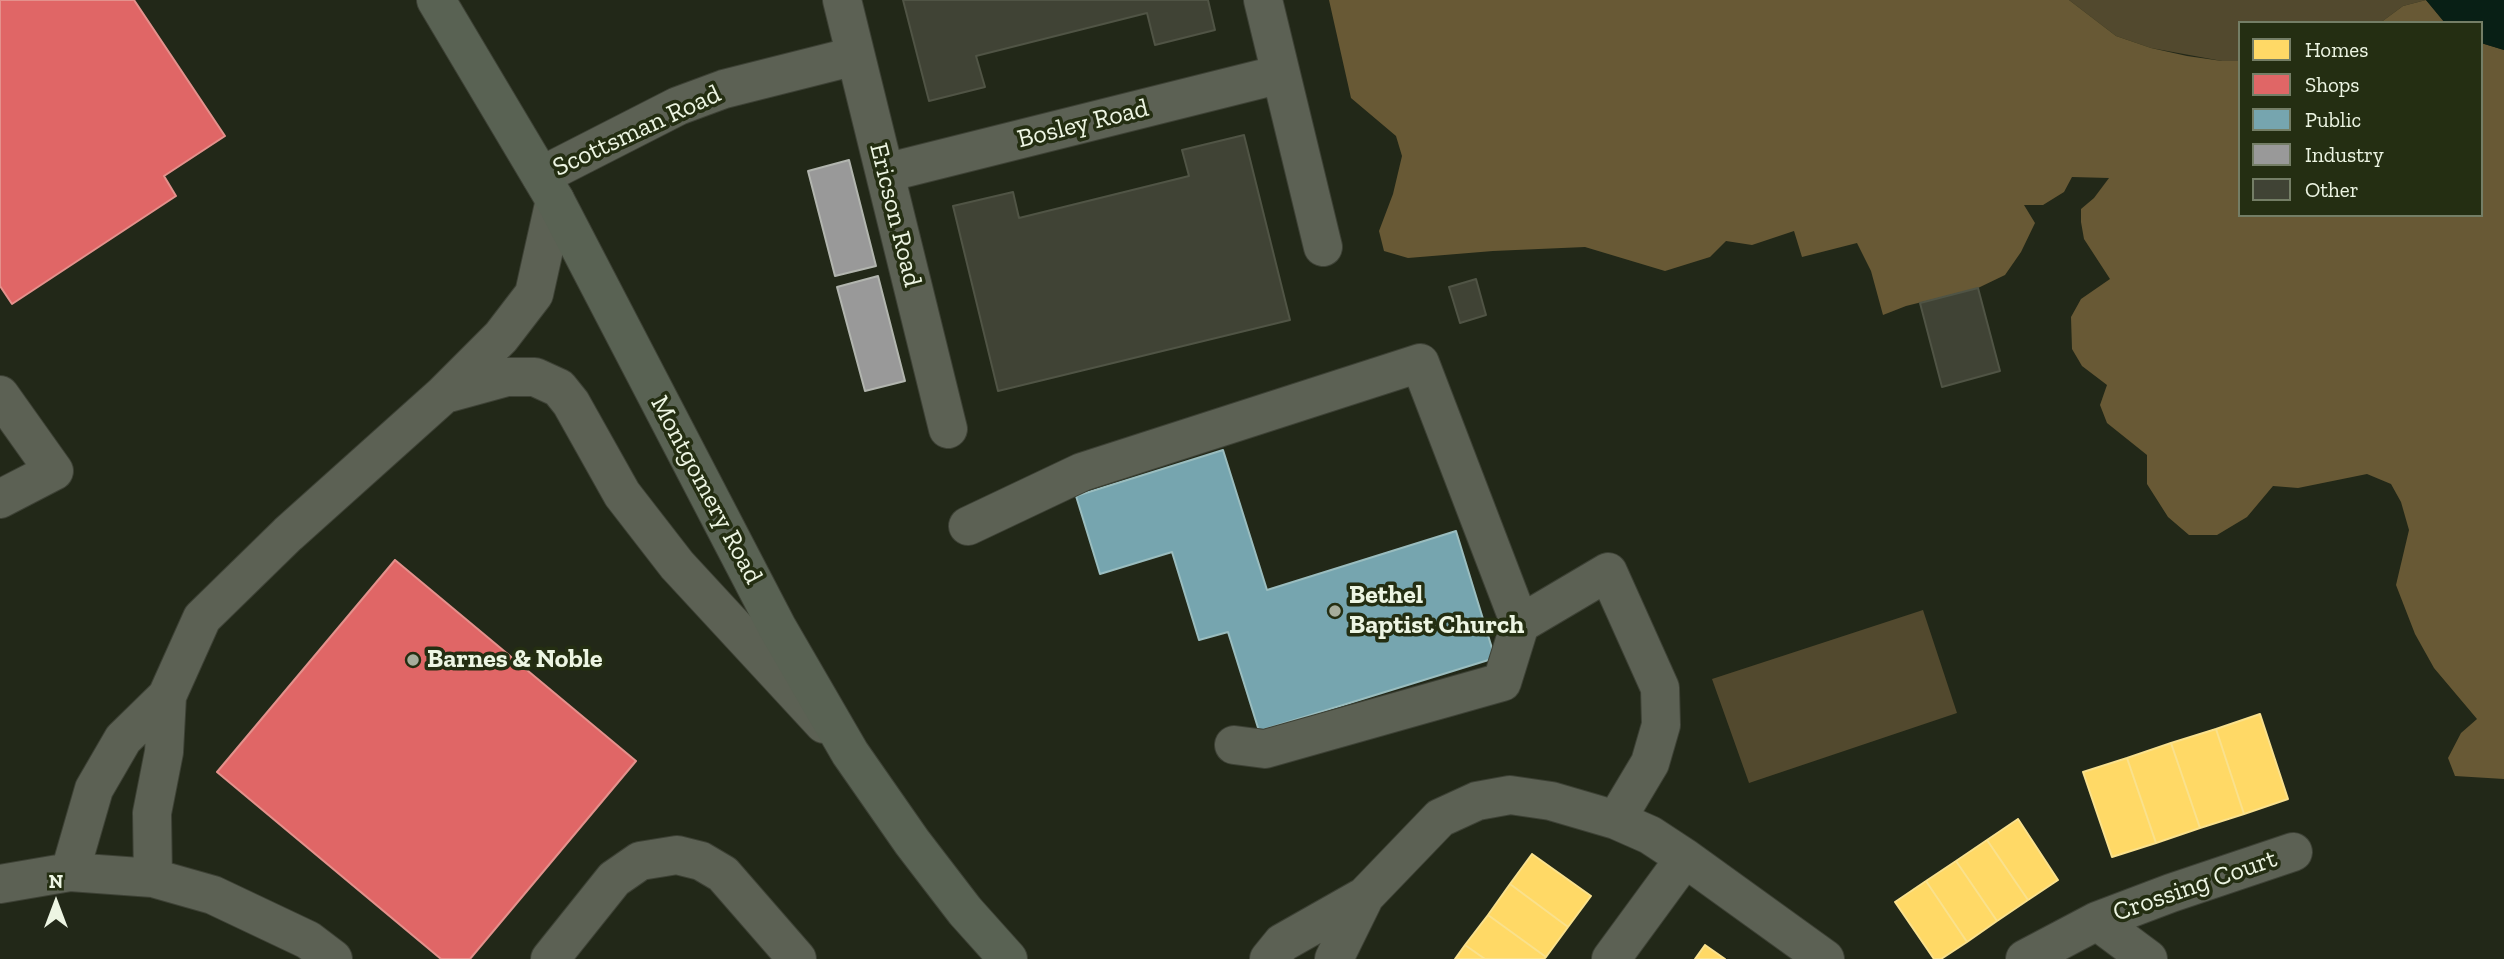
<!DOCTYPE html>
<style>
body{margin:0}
#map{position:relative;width:2504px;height:959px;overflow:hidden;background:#222818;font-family:"Zilla Slab",serif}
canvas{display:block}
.legend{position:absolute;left:2238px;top:21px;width:245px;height:196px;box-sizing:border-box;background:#242e12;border:2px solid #747e66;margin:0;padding:9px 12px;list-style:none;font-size:21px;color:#edf5e3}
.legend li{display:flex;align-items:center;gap:14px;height:35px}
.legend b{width:35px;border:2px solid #747e66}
.north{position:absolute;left:21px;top:868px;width:70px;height:70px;-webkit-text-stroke:5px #242e12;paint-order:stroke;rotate:0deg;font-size:19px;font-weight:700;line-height:28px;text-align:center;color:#edf5e3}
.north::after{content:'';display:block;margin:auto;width:24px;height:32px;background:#edf5e3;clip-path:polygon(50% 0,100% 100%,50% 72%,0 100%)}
</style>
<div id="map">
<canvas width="2504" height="959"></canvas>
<ul class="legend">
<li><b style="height:19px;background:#ffd966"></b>Homes</li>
<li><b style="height:19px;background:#e06666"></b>Shops</li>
<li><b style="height:19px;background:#76a5af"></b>Public</li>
<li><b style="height:19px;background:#999"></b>Industry</li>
<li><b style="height:19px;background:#404335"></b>Other</li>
</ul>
<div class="north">N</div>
</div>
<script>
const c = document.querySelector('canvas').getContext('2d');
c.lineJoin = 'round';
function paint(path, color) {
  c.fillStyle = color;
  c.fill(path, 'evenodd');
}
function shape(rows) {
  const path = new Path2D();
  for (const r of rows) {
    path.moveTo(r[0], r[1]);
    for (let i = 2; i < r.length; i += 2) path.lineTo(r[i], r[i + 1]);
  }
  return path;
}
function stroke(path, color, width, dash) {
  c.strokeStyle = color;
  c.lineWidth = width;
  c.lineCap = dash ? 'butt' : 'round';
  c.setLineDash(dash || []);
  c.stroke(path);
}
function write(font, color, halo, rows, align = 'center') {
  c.font = font + ' "Zilla Slab",serif';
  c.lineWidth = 7;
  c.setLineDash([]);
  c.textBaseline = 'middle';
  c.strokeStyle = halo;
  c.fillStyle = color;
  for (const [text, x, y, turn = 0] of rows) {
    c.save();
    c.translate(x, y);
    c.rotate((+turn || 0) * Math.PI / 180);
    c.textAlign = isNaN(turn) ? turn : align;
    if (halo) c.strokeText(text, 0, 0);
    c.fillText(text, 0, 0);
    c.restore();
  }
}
paint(shape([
 [2069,0,2426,0,2403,6,2380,23,2240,23,2240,61,2222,61,2151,48,2116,36],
 [1923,610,1957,713,1749,783,1712,679]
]), '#52492e');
paint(shape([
 [1329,0,2069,0,2116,36,2151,48,2187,56,2222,61,2240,61,2240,215,2481,215,2481,43,2504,50,2504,779,2455,776,2448,758,2461,733,2477,719,2434,668,2415,634,2396,585,2409,530,2401,502,2391,484,2367,474,2298,488,2273,486,2247,517,2217,535,2189,535,2168,517,2147,484,2147,455,2107,423,2100,405,2107,385,2082,366,2072,349,2071,317,2081,299,2110,279,2084,239,2081,222,2081,209,2094,198,2109,178,2072,177,2064,192,2043,205,2024,205,2035,223,2021,252,2005,275,1978,288,1906,306,1883,315,1871,271,1857,243,1802,257,1794,231,1752,245,1726,241,1710,257,1665,271,1585,247,1493,251,1408,258,1384,251,1379,231,1393,194,1402,156,1396,136,1351,98],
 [2426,0,2445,23,2380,23,2403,6]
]), '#685935');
paint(shape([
 [2426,0,2504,0,2504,50,2481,43,2481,23,2445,23]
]), '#081f15');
const homes = shape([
 [2260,714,2288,799,2244,814,2216,729,2260,714],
 [2216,729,2244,814,2200,828,2171,743,2216,729],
 [2171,743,2200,828,2156,843,2127,758,2171,743],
 [2127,758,2156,843,2112,857,2083,772,2127,758],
 [2018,819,2058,880,2028,900,1987,840,2018,819],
 [1987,840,2028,900,1997,921,1956,861,1987,840],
 [1532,854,1591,896,1568,927,1510,884,1532,854],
 [1956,861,1997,921,1967,942,1926,881,1956,861],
 [1926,881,1967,942,1941,959,1934,959,1895,902,1926,881],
 [1510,884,1568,927,1546,957,1488,915,1510,884],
 [1488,915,1546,957,1544,959,1485,959,1465,945,1488,915],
 [1465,945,1485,959,1455,959,1465,945],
 [1705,945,1725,959,1695,959,1705,945]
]);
paint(homes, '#ffd966');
stroke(homes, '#fae18c', 2);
const shops = shape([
 [0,0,134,0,225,136,164,176,176,196,12,304,0,286,0,0],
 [395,560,636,761,470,959,441,959,217,772,395,560]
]);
paint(shops, '#e06666');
stroke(shops, '#e4918c', 2);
const public = shape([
 [1223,450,1267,590,1456,531,1495,658,1259,731,1228,632,1199,640,1172,552,1100,574,1076,496,1223,450]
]);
paint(public, '#76a5af');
stroke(public, '#9abdbf', 2);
const industry = shape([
 [849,160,876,266,835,276,808,171,849,160],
 [878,276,905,381,865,391,837,287,878,276]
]);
paint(industry, '#999');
stroke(industry, '#b2b5af', 2);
const building = shape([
 [903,0,1208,0,1215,30,1155,45,1147,13,976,56,985,87,929,101,903,0],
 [1244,135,1290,320,998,391,953,206,1013,192,1019,218,1189,176,1182,150,1244,135],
 [1476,279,1486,315,1460,323,1449,287,1476,279],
 [1978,288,2000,371,1942,387,1920,303,1978,288]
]);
paint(building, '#404335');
stroke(building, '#505445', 2);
const minor = shape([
 [842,0,948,429],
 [1263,0,1323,247],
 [885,173,1281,74],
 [541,176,678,106,724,89,855,56],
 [445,394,507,377,535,377,559,388,571,403,622,494,677,565,824,724],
 [0,395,54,471,0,499],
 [968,526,1082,472,1420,363,1520,624,1608,572,1660,688,1661,725,1650,763,1616,820],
 [1234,745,1265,749,1502,682,1520,624],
 [70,872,94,789,123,739,167,696],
 [153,878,152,813,164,752,167,696,202,618,288,534,443,395,501,337,534,294,555,200],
 [0,884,70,872,153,878,213,895,308,940,333,959],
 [1365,896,1440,818,1477,801,1510,795,1551,801,1616,820,1650,835,1685,858,1825,959],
 [2097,921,2171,893,2293,852],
 [550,959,614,879,640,861,677,855,701,861,723,874,797,959],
 [1269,959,1282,943,1365,896,1334,959],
 [1611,959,1685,858],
 [2025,959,2097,921,2148,959]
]);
const major = shape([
 [436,0,555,200,777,627,850,753,912,842,965,911,1008,959]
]);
stroke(minor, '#3d4135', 40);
stroke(major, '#3d4135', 40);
stroke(minor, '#5c6154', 38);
stroke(major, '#596253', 38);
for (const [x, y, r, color] of [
 [1335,611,7,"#a6ad9c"],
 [413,660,7,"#a6ad9c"]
]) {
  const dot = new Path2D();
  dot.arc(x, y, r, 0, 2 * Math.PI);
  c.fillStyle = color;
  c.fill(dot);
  stroke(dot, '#242e12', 2.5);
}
write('26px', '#edf5e3', '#242e12', [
 ["Bosley Road",1083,124,-14],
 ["Scottsman Road",637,131,-25],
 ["Ericson Road",895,215,76],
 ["Montgomery Road",706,490,62],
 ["Crossing Court",2195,886,-19]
]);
write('bold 26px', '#edf5e3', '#242e12', [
 ["Bethel",1349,596],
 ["Baptist Church",1349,626],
 ["Barnes & Noble",427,660]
], 'left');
</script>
